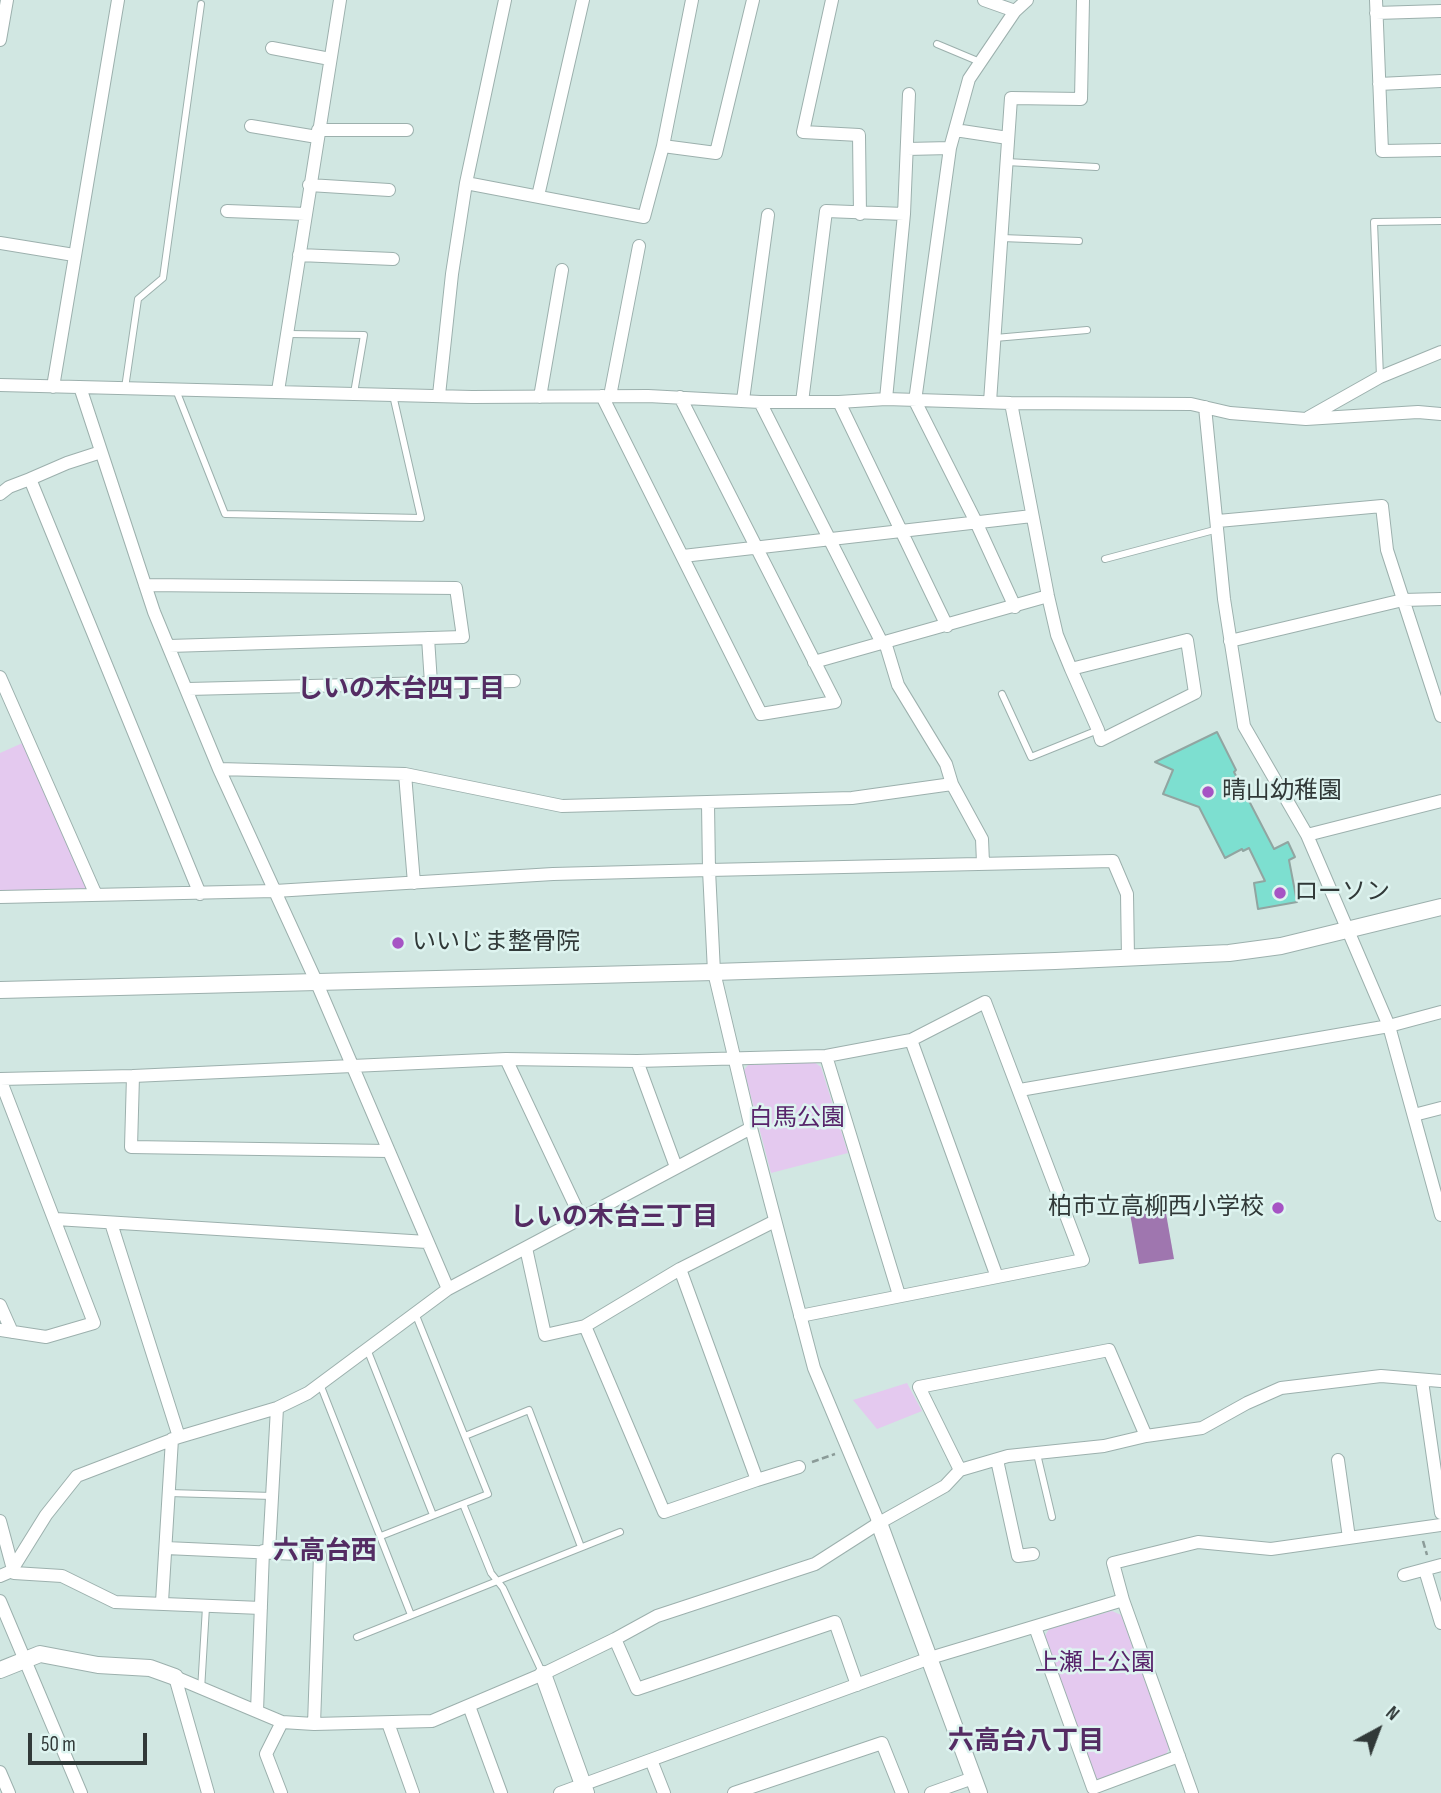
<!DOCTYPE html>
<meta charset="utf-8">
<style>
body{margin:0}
#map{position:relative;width:1441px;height:1793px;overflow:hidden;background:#d1e7e2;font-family:"Sofia Sans Condensed",sans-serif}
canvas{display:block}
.north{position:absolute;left:1343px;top:1695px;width:70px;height:70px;-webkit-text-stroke:5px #def4f0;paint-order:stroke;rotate:41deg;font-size:19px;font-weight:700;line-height:28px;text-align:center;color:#313938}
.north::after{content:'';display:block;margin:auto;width:24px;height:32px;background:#313938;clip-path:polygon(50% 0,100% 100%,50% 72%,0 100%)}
.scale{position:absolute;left:28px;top:1733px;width:119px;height:32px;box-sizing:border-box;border:4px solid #313938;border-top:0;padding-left:9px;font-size:21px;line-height:24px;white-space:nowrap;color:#313938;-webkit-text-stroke:5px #def4f0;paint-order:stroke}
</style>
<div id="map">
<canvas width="1441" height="1793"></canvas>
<div class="north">N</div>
<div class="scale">50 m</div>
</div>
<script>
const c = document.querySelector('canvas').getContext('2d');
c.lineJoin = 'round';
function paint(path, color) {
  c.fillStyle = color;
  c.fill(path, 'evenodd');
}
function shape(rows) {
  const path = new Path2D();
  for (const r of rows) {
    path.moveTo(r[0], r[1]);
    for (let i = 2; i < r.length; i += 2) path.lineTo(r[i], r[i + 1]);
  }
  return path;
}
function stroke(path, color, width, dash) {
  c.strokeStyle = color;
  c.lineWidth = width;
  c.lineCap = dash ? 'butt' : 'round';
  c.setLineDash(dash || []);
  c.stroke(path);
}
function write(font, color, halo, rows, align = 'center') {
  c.font = font + ' "Sofia Sans Condensed","Noto Sans JP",sans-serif';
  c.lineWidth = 5;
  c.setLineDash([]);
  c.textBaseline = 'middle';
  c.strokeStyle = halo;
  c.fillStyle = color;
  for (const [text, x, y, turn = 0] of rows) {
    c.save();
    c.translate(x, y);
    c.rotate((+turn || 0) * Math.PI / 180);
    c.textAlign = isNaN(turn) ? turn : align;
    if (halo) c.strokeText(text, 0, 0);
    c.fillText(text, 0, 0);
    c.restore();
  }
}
paint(shape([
 [27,741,96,895,0,897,0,753],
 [814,1062,821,1067,848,1153,771,1173,744,1070,748,1065],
 [907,1383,922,1411,877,1429,853,1400],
 [1112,1611,1121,1615,1169,1748,1166,1755,1102,1781,1093,1776,1043,1639,1049,1629]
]), '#e4c9ef');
paint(shape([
 [1164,1202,1174,1259,1139,1264,1129,1208]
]), '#9f76af');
const building = shape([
 [1217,732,1236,770,1234,772,1274,849,1288,842,1295,857,1289,860,1297,902,1258,909,1254,883,1265,881,1249,848,1243,851,1242,849,1225,858,1199,807,1163,794,1173,770,1155,762,1217,732]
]);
paint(building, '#7ddfd0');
stroke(building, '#91a5a1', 2);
const service = shape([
 [937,44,980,62],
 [1007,162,1096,167],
 [1002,238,1079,241],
 [288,334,364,335,354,393],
 [995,338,1087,330],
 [1380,377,1374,222,1441,221],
 [125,388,138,299,163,278,201,4],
 [176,390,225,514,421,518,393,395],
 [1105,559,1218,529],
 [1002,694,1031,757,1098,730],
 [367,1349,433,1515],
 [320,1384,411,1615],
 [465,1436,529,1410,581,1547],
 [1037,1454,1052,1517],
 [169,1493,272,1496],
 [463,1504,491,1573,503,1588,542,1672],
 [381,1536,488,1494,415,1313],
 [357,1637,620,1532],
 [201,1690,206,1607]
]);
const minor = shape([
 [832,0,803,132,859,135,860,214],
 [984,0,1015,11],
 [1376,0,1382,151,1441,150],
 [1376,13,1441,11],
 [0,40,7,0],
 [272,48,330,59],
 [1379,84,1441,81],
 [251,126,317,137],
 [318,130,407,130],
 [955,130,1008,138],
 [663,146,692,0],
 [907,149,950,148],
 [466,183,644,217,663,146,716,153,753,0],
 [309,185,389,190],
 [538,196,583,0],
 [227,211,305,214],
 [0,243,74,255],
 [299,255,393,259],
 [0,385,472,397,648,396,760,402,839,402,886,399,1011,403,1191,404,1230,413,1306,419,1418,412,1441,414],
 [53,387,118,0],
 [80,387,154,612,219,769,316,981,448,1289],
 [278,391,340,0],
 [439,395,452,274,466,183,505,0],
 [602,396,761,714,835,702,680,397],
 [610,396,639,246],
 [540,397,562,270],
 [886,399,904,214,909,94],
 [743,400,768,215],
 [760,402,882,643],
 [802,402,826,211,904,214],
 [839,402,947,626],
 [990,402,1011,98,1081,99,1083,0],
 [1011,403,1048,596,1057,635,1071,669,1098,730,1101,740,1195,693,1187,640,1071,669],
 [1205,407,1224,599,1244,726,1307,835,1389,1026,1441,1215],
 [1309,417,1380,377,1441,352],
 [30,479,67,463,101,452],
 [0,494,9,487,30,479,200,894],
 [1218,521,1382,506,1387,550,1441,716],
 [683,556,1032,516],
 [145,585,456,588,463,637,169,646],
 [1015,607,976,522,915,401,950,148,969,79,1015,11,1027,0],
 [428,638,431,683],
 [1230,641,1403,600,1441,599],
 [885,642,898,685,946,764,952,784,982,839,983,863],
 [814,662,1048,596],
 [0,677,96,895],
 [188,689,514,681],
 [219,769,405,774,562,806,852,798,952,784],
 [405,774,414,883],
 [708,804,709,870,1113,861,1127,894,1128,958],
 [1307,835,1441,801],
 [0,897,275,891,553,874,709,870,714,972,751,1128,814,1368,879,1523],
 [911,1040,997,1277],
 [826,1056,899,1295],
 [506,1059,581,1218],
 [637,1061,676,1167],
 [133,1076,506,1059,637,1061,826,1056,911,1040,985,1002,1083,1260,800,1316],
 [0,1079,133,1076,131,1147,388,1151],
 [1020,1090,1389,1026,1441,1012],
 [1414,1115,1441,1108],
 [56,1219,427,1242],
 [111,1223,179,1437],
 [526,1248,545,1335,585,1326,680,1269,775,1221],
 [0,1305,12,1332],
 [585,1326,664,1512,757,1480,680,1269],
 [0,1330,46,1337,94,1323,0,1079],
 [1422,1381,1441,1513],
 [997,1460,1018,1556,1033,1554],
 [1338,1460,1349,1538],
 [960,1470,919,1387,1109,1350,1146,1436],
 [757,1480,799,1467],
 [0,1521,14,1573,62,1576,115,1602,261,1608],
 [166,1548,320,1555,314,1724],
 [269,1551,277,1408],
 [13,1568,46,1515,77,1476,179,1437,277,1408,308,1393,448,1289,751,1128],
 [1425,1570,1441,1623],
 [1404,1575,1441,1565],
 [0,1576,14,1570],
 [0,1601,81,1793],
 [162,1602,172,1439],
 [1035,1627,1093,1788,1179,1756],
 [615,1639,637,1689,835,1622,857,1685],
 [175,1677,282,1722,314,1724,432,1721,543,1674,615,1639,657,1616,815,1564,879,1523,945,1486,960,1470,1008,1456,1104,1446,1146,1436,1202,1428,1247,1403,1281,1388,1381,1376,1441,1381],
 [175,1677,208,1793],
 [469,1706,501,1793],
 [257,1711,263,1551],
 [388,1723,413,1793],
 [651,1760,664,1793],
 [0,1772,9,1793],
 [281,1793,266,1754,282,1722],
 [560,1793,930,1658,1123,1600],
 [734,1793,882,1743,902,1793],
 [931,1793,973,1778],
 [1192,1793,1123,1600,1113,1563,1198,1542,1271,1549,1441,1525]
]);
const tertiary = shape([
 [0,990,714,972,1055,961,1229,953,1281,946,1441,907],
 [879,1523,979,1793],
 [0,1670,40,1654,98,1665,150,1668,175,1677],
 [543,1674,586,1793]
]);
stroke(service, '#9cb0ad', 8);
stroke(minor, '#9cb0ad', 14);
stroke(tertiary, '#9cb0ad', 18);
stroke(shape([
 [812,1462,835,1454],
 [1423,1541,1427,1555]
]), '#8b9b98', 2.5, [7, 3.5]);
stroke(service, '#fff', 6);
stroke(minor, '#fff', 12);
stroke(tertiary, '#fff', 16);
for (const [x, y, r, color] of [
 [1208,792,7,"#a654c4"],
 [1280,893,7,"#a654c4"],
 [398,943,7,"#a654c4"],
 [1278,1208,7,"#a654c4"]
]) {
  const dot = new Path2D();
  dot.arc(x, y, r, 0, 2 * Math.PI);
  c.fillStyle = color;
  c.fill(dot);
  stroke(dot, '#def4f0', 2.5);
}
write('24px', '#313938', '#def4f0', [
 ["晴山幼稚園",1222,792],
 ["ローソン",1294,893],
 ["いいじま整骨院",412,943],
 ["柏市立高柳西小学校",1264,1208,"right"]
], 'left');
write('24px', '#58246b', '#def4f0', [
 ["白馬公園",797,1119],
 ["上瀬上公園",1095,1664]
]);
write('bold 26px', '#542c63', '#def4f0', [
 ["しいの木台四丁目",401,690],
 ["しいの木台三丁目",614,1218],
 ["六高台西",325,1552],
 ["六高台八丁目",1026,1742]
]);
</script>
